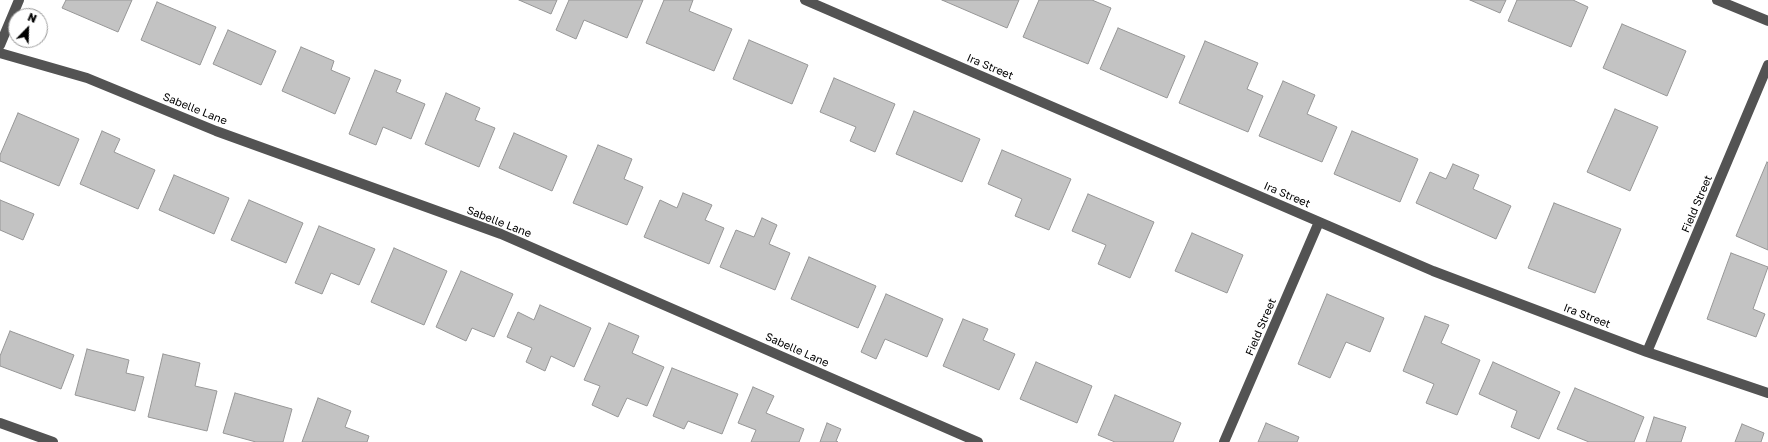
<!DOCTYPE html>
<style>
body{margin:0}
#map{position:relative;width:1768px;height:442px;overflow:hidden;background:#fff;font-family:"Golos Text",sans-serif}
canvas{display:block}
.north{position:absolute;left:8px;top:8px;width:40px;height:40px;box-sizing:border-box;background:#fff;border:1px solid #999;border-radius:50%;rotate:23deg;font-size:11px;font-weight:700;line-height:16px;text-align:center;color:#000}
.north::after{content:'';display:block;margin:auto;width:14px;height:18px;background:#000;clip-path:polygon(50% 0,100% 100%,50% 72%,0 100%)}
</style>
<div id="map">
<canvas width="1768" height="442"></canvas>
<div class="north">N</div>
</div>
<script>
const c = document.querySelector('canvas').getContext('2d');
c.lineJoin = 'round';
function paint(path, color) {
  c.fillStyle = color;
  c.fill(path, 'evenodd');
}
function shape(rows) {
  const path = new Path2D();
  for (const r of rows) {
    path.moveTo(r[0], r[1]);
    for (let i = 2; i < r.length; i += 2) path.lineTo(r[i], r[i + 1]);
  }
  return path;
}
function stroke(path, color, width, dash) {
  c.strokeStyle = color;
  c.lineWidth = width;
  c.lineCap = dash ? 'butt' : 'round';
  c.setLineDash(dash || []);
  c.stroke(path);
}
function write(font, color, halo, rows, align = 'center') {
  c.font = font + ' "Golos Text",sans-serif';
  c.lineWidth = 3;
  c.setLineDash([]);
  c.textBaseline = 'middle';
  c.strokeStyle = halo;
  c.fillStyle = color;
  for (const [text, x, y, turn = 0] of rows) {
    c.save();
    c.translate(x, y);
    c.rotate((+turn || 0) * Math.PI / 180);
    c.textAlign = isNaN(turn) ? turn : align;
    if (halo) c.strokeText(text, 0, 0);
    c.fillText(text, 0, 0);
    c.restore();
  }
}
const building = shape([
 [66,0,132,0,118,32,62,8,66,0],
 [519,0,557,0,551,14,519,0],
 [569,0,643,0,627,38,584,20,576,39,556,30,569,0],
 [664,0,693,0,689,11,732,29,714,71,646,43,664,0],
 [942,0,1019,0,1007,28,942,0],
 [1039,0,1092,0,1111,8,1088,64,1023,37,1039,0],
 [1470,0,1506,0,1500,13,1470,0],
 [1517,0,1573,0,1588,7,1571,47,1508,21,1517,0],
 [157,2,216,27,200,65,141,40,157,2],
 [1622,24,1686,51,1667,96,1603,68,1622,24],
 [1118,28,1185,56,1167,98,1100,69,1118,28],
 [228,30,276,51,261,85,213,64,228,30],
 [749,40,808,65,792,104,733,79,749,40],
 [1205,41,1258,63,1247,89,1263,96,1248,132,1179,103,1205,41],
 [301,47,334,61,331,70,350,78,335,114,282,91,301,47],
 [375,70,401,80,396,92,425,104,411,139,383,127,376,145,349,134,375,70],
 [834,78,895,104,875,152,850,141,856,127,820,112,834,78],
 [1283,81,1315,95,1307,114,1337,127,1322,162,1259,136,1283,81],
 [446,93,480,108,475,120,495,128,479,167,425,144,446,93],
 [1615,109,1658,127,1630,191,1587,172,1615,109],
 [914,111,980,139,962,182,896,154,914,111],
 [18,113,79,139,59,186,0,161,0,155,18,113],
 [102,131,120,139,114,152,155,170,138,209,80,184,102,131],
 [1352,131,1418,159,1400,202,1334,174,1352,131],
 [514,133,567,156,552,191,499,168,514,133],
 [598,145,632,159,624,179,643,187,627,225,573,203,598,145],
 [1002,150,1071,179,1049,230,1015,216,1022,199,988,184,1002,150],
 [1767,162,1768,163,1768,250,1736,236,1767,162],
 [1453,164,1479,175,1473,189,1511,206,1496,239,1416,203,1430,172,1446,179,1453,164],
 [174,175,229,198,214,234,159,210,174,175],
 [683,193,712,205,705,220,724,228,709,264,644,237,660,200,677,208,683,193],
 [1088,194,1154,222,1130,278,1098,264,1106,245,1072,231,1088,194],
 [0,200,34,214,23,240,0,230,0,200],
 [249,200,303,223,286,263,231,240,249,200],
 [1554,203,1621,229,1595,293,1528,268,1554,203],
 [762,218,777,225,769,244,790,253,775,290,720,267,736,230,754,237,762,218],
 [319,226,375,249,359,285,331,273,322,294,295,283,319,226],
 [1192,233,1243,255,1227,293,1175,271,1192,233],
 [394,248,447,271,424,325,371,302,394,248],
 [1731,253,1768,267,1753,309,1765,314,1756,337,1707,319,1731,253],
 [809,257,876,286,858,328,791,299,809,257],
 [461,271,513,294,494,337,472,328,466,341,436,327,461,271],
 [886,294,943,319,927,357,885,339,876,359,861,352,886,294],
 [1327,294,1384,318,1370,352,1346,342,1330,378,1298,364,1327,294],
 [540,305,591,328,574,367,551,356,545,371,526,362,532,348,507,337,518,312,534,320,540,305],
 [1425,316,1449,325,1441,343,1480,360,1457,415,1426,403,1434,384,1403,371,1425,316],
 [963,319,988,329,983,340,1015,354,999,390,943,366,963,319],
 [609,323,639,336,632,353,664,367,647,406,627,398,618,417,592,405,600,386,584,380,609,323],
 [10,331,74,355,61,389,0,366,0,356,10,331],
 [87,349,129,360,126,373,144,377,135,411,75,395,87,349],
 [163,354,200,363,195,386,217,391,207,431,148,417,163,354],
 [1036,362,1092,386,1077,423,1020,399,1036,362],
 [1493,362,1560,392,1539,439,1511,427,1517,411,1479,394,1493,362],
 [672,368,738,394,722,434,688,421,684,429,653,416,672,368],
 [753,387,774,396,766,413,804,429,799,442,751,442,756,430,738,423,753,387],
 [1575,388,1644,417,1634,442,1589,442,1557,429,1575,388],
 [235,393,292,409,283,442,256,442,223,433,235,393],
 [1115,395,1181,423,1173,442,1115,442,1098,435,1115,395],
 [318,398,351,411,345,427,369,436,367,442,302,442,318,398],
 [1654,417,1686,427,1681,442,1646,442,1654,417],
 [827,423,841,429,836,441,838,442,820,442,827,423],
 [1266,423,1299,437,1297,442,1258,442,1266,423],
 [1742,424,1764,433,1761,442,1735,442,1742,424]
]);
paint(building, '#c3c3c3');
stroke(building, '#979797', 1);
stroke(shape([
 [805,0,1433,271,1647,352,1768,393],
 [1717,0,1768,21],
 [0,45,19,0],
 [0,53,87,78,216,131,501,234,978,442],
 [1647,352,1768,65],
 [0,423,53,442],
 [1224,442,1319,222]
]), '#535353', 10);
write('11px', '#000', '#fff', [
 ["Ira Street",990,67,23],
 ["Sabelle Lane",195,109,22],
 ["Ira Street",1287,195,23],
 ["Field Street",1697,204,-67],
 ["Sabelle Lane",499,222,21],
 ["Ira Street",1587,316,21],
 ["Field Street",1261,327,-67],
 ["Sabelle Lane",797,350,24]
]);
</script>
